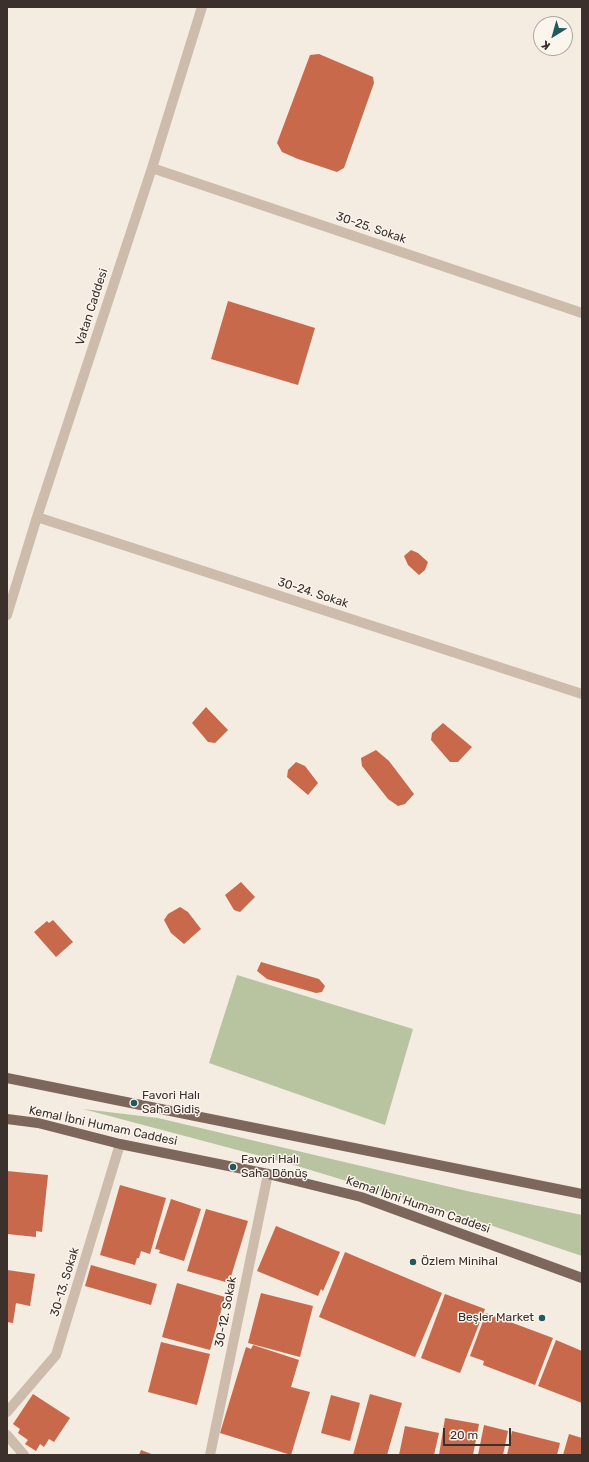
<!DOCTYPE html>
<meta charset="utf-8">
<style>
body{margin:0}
#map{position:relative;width:589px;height:1462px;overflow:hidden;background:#f4ebe1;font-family:Rubik,sans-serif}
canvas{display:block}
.frame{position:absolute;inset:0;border:8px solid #3b302b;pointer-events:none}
.north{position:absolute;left:533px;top:16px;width:40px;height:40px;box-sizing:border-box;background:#fbf5ee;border:1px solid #aea6a0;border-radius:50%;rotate:217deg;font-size:11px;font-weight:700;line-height:16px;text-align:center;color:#3b302b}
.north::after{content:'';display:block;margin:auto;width:14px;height:18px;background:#1f5a5e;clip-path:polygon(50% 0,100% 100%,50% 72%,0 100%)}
.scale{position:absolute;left:443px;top:1428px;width:68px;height:18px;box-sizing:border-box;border:2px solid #3b302b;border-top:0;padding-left:5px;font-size:12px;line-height:14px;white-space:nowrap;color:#3b302b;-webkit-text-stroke:3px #fbf5ee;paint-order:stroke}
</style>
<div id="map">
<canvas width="589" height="1462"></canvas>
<div class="frame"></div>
<div class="north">K</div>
<div class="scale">20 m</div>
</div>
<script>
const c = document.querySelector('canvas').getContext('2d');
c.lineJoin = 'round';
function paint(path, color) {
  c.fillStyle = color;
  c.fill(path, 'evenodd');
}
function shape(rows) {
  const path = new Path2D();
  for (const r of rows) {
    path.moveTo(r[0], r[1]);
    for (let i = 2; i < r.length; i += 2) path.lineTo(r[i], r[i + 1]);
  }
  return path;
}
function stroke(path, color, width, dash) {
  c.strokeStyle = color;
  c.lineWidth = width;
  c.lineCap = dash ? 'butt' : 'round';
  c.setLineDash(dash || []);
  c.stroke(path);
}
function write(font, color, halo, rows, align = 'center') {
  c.font = font + ' Rubik,sans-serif';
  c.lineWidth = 3;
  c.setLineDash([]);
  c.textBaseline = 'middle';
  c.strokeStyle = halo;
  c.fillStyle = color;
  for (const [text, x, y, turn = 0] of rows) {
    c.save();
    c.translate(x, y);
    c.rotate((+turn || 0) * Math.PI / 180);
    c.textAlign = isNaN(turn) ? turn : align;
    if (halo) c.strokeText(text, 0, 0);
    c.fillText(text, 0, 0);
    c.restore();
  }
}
paint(shape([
 [237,975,413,1029,385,1125,209,1063],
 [83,1109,158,1118,467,1191,582,1215,582,1256,478,1221,294,1165]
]), '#b8c4a0');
paint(shape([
 [319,54,373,77,374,83,344,168,337,172,298,159,282,152,277,143,310,55],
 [228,301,315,328,298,385,211,359],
 [411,550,418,553,428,562,425,570,419,575,408,565,404,556],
 [206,707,228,730,215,743,208,742,192,723],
 [443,723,472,747,458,762,450,762,431,740,432,733],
 [376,750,389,761,414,794,405,804,398,806,388,799,362,766,361,758],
 [296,762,305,766,318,783,308,795,287,777,288,770],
 [241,882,255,897,240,912,234,910,225,895],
 [180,907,188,912,201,929,184,944,171,933,164,920,168,914],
 [53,920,73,942,56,957,34,932,47,921,49,923],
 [261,962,319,979,325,986,322,992,316,993,267,979,257,971],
 [7,1171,48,1175,42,1232,36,1231,36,1237,7,1234],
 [120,1185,166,1198,150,1254,141,1251,139,1258,137,1258,135,1265,100,1255],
 [171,1199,201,1209,184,1261,159,1253,160,1250,155,1249],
 [206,1209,248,1221,229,1283,187,1271],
 [276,1226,340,1252,323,1291,321,1289,318,1296,257,1271],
 [345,1252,442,1293,415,1357,319,1317],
 [91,1265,157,1284,151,1305,85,1286],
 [7,1270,35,1274,30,1306,16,1303,13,1323,7,1322],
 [177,1283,225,1297,210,1350,162,1337],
 [261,1293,313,1306,300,1357,248,1343],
 [445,1294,485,1309,460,1373,421,1358],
 [486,1313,553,1338,535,1385,483,1365,484,1361,470,1356],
 [556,1340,582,1351,582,1403,538,1386],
 [161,1342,210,1354,197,1405,148,1392],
 [253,1345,299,1360,291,1387,310,1392,291,1455,220,1433,246,1347,251,1349],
 [33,1394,70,1418,54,1442,49,1439,44,1447,40,1444,36,1451,25,1444,28,1440,18,1433,20,1429,13,1424],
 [370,1394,402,1403,387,1455,353,1455],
 [331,1395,360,1403,350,1441,321,1433],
 [445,1418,479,1424,473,1455,439,1455],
 [484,1425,508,1431,503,1455,478,1455],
 [405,1426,439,1433,434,1455,399,1455],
 [512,1431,560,1443,557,1455,507,1455],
 [569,1434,582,1438,582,1455,563,1455],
 [141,1450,154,1455,139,1455]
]), '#c8694b');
stroke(shape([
 [152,168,582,313],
 [37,517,582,694],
 [7,615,37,517,152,168,202,7],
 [7,1412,56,1355,120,1144],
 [7,1435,24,1455],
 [210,1455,268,1174]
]), '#cdbbac', 10);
stroke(shape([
 [7,1078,582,1194],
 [7,1119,38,1123,120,1144,268,1174,361,1197,582,1278]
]), '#7d675c', 10);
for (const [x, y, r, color] of [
 [134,1103,4,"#1f5a5e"],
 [233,1167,4,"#1f5a5e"],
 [413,1262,4,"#1f5a5e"],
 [542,1318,4,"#1f5a5e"]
]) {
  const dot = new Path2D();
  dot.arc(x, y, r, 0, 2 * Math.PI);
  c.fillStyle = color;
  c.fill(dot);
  stroke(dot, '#fbf5ee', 1.5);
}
write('12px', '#3b302b', '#fbf5ee', [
 ["30-25. Sokak",371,228,19],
 ["Vatan Caddesi",92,307,-72],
 ["30-24. Sokak",313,593,18],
 ["Kemal İbni Humam Caddesi",103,1126,12],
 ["Kemal İbni Humam Caddesi",418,1205,19],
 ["30-13. Sokak",65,1282,-73],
 ["30-12. Sokak",226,1312,-79]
]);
write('12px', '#3b302b', '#fbf5ee', [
 ["Favori Halı",142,1096],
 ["Saha Gidiş",142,1110],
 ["Favori Halı",241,1160],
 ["Saha Dönüş",241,1174],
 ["Özlem Minihal",421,1262],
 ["Beşler Market",534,1318,"right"]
], 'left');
</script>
